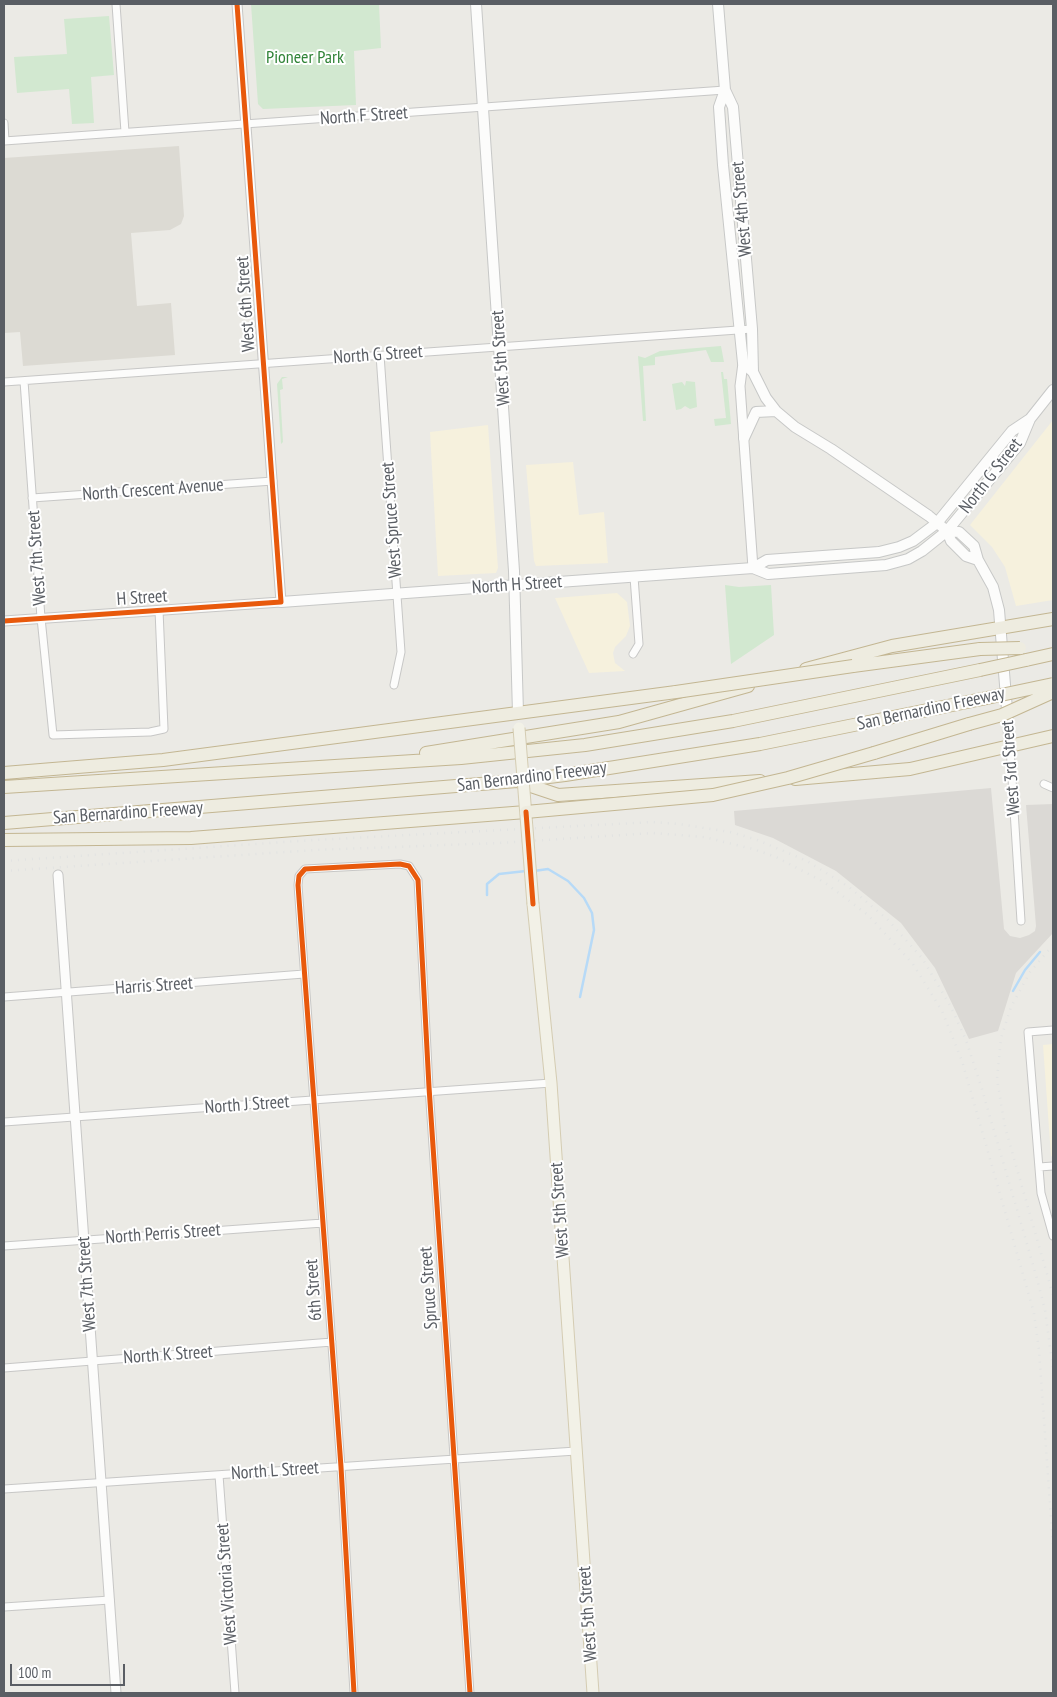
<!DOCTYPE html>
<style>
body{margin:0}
#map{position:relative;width:1057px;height:1697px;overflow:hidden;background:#ebeae5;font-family:"PT Sans Narrow",sans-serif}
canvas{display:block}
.frame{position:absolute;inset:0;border:5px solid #5a5e64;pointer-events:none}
.scale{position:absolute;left:10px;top:1664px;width:115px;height:22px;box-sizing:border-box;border:2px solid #5a5e64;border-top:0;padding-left:6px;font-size:15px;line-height:18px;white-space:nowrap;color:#5a5e64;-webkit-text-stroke:4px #fff;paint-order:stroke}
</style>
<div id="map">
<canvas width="1057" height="1697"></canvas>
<div class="frame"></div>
<div class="scale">100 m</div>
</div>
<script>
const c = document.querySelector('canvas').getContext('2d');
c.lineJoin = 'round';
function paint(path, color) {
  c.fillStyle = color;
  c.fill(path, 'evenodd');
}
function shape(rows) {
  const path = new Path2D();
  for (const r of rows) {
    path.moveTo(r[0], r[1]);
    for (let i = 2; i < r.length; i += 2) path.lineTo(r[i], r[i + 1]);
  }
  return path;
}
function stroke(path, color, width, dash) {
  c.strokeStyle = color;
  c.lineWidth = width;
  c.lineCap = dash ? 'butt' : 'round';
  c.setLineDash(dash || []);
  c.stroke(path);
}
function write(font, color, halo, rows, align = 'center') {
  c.font = font + ' "PT Sans Narrow",sans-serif';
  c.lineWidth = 4;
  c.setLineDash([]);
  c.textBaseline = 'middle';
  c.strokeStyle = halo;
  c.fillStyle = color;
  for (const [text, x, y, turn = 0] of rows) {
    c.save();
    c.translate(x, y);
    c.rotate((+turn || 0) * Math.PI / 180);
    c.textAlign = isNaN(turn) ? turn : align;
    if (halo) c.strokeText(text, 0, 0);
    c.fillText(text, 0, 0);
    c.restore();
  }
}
paint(shape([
 [1053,420,1053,600,1016,606,1005,567,992,547,970,525],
 [488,425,498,568,496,573,438,576,430,432],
 [573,462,579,515,604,512,608,563,536,566,534,561,526,465],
 [617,593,627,602,630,626,626,636,615,647,613,653,615,663,625,671,589,673,555,598],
 [1053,1044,1053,1157,1051,1156,1043,1045]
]), '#f6f1dd');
paint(shape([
 [991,788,1004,929,1010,936,1020,938,1029,935,1035,931,1036,926,1026,805,1053,804,1053,933,1016,973,998,1031,969,1039,935,968,901,923,836,871,773,838,735,825,734,811]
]), '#dbd9d5');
paint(shape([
 [179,146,184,216,181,224,170,230,131,233,137,306,171,303,175,355,23,366,20,332,4,333,4,158]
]), '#dcdad3');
paint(shape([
 [251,4,379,4,381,48,354,51,356,105,263,109,258,104],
 [109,16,114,75,91,77,94,123,72,124,69,89,17,93,14,57,67,54,64,19],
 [721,346,724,362,711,362,706,350,655,357,655,365,643,366,646,421,643,421,638,356,645,358,660,351],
 [721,372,723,372,724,379,727,379,731,424,715,426,714,419,726,418],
 [282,377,288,377,282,379,283,389,280,390,283,442,281,444,277,384],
 [686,381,695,382,697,407,690,409,685,406,681,409,676,410,672,384,682,382,685,386],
 [725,585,739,587,771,585,774,635,731,664]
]), '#d2e8d0');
stroke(shape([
 [534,871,548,869,568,881,584,898,592,913,594,930,580,997],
 [487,895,487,884,499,874,526,871],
 [1013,991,1025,970,1040,952]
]), '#b7daf7', 2.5);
const minor = shape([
 [116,4,125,132],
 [4,123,5,141],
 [4,141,725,90],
 [380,355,401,652,394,685],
 [24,381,41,618,53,735,150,732,164,729,159,610],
 [4,382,752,329],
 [32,498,273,481],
 [633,654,639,644,634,577],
 [1010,747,1021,921],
 [1044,784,1053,788],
 [4,997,304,974],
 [1053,1030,1028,1032,1041,1193,1053,1236],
 [4,1122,551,1083],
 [1039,1167,1053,1166],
 [4,1246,323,1223],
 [4,1368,332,1342],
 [219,1475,235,1693],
 [4,1489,576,1451],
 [4,1607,110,1600],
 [354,1693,341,1467,298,885,299,876,305,869,400,864,409,866,418,880,429,1087,470,1693]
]);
const tertiary = shape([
 [743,363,740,386,753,568],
 [4,621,281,602,237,4],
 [58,875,116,1693]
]);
const secondary = shape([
 [476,4,514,571,518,713],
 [718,4,725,90,733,107,752,329,753,372],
 [725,90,719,107,723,165,743,363,753,372,766,398,776,411,795,427,831,449,929,516,947,531,951,541,966,556,978,560],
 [744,438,756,412,776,411],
 [947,531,959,532,974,546,978,560,993,587,999,610,1010,747],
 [753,568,768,574,886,565,908,559,922,551,947,531,1020,443,1030,419,1053,390],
 [281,602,753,568,767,560,879,552,899,547,913,541,937,523,1012,431,1030,419]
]);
const primary = shape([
 [533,904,551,1083,593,1693]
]);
const motorway = shape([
 [1026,660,1053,654],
 [853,666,980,649],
 [806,669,892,646,1053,619],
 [426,753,619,722,748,686],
 [874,753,969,724],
 [4,773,163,760,676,692],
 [795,779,910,769,1053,736],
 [522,783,558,795,760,781],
 [4,787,461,758,585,745,733,721,980,670],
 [4,823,517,781,565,775,760,744,982,699],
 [4,840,191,838,526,812]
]);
stroke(minor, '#c7c7c6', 9);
stroke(tertiary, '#c7c7c6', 11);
stroke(secondary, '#c7c8c7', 12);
stroke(primary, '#d4ccb2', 13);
stroke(motorway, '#c3b692', 14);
stroke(minor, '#fcfcfb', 7);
stroke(tertiary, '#fcfcfb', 9);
stroke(secondary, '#fcfcfb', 10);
stroke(primary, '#f2f1e7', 11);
stroke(motorway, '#eeece0', 12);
stroke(shape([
 [4,861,314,840,653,822,679,824,730,832,755,839,807,861,849,887,888,920,922,958,951,1007,966,1040,981,1086,1036,1275,1045,1310,1053,1369],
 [4,871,315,850,499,843,653,833,704,837,753,849,776,857,824,882,868,915,913,964,942,1011,962,1061,1034,1313,1039,1350,1053,1546],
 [1053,945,1030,972,1011,1007,1001,1038,997,1079,1005,1127,1053,1295]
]), '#e2e3e2', 2.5, [1, 6]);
const primaryBridge = shape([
 [519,728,533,904]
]);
const motorwayBridge = shape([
 [980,649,1020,648],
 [980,670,1026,660],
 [676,692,853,666],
 [982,699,1053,684],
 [969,724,1002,715,1053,692],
 [526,812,713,795,788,778,874,753]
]);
stroke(primaryBridge, '#d4ccb2', 13, []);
stroke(motorwayBridge, '#c3b692', 14, []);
stroke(primaryBridge, '#f2f1e7', 11);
stroke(motorwayBridge, '#eeece0', 12);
stroke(shape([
 [4,621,281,602,237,4],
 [526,812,533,904],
 [354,1693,341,1467,298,885,299,876,305,869,400,864,409,866,418,880,429,1087,470,1693]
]), '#e8590c', 5);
write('18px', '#318438', '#fff', [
 ["Pioneer Park",305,58]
]);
write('18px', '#5a5e64', '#fff', [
 ["North F Street",364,116,-4],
 ["West 4th Street",742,209,-95],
 ["West 6th Street",246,304,-94],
 ["North G Street",378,355,-4],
 ["West 5th Street",501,358,-94],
 ["North G Street",991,476,-52],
 ["North Crescent Avenue",153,490,-4],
 ["West Spruce Street",392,520,-94],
 ["West 7th Street",37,558,-94],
 ["North H Street",517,585,-4],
 ["H Street",142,598,-4],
 ["San Bernardino Freeway",931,709,-12],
 ["West 3rd Street",1011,768,-94],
 ["San Bernardino Freeway",532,777,-7],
 ["San Bernardino Freeway",128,813,-4],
 ["Harris Street",154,986,-4],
 ["North J Street",247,1105,-4],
 ["West 5th Street",560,1210,-94],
 ["North Perris Street",163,1234,-4],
 ["West 7th Street",87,1284,-94],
 ["Spruce Street",429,1288,-94],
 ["6th Street",314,1290,-94],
 ["North K Street",168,1355,-4],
 ["North L Street",275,1471,-4],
 ["West Victoria Street",227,1584,-94],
 ["West 5th Street",588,1614,-94]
]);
</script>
